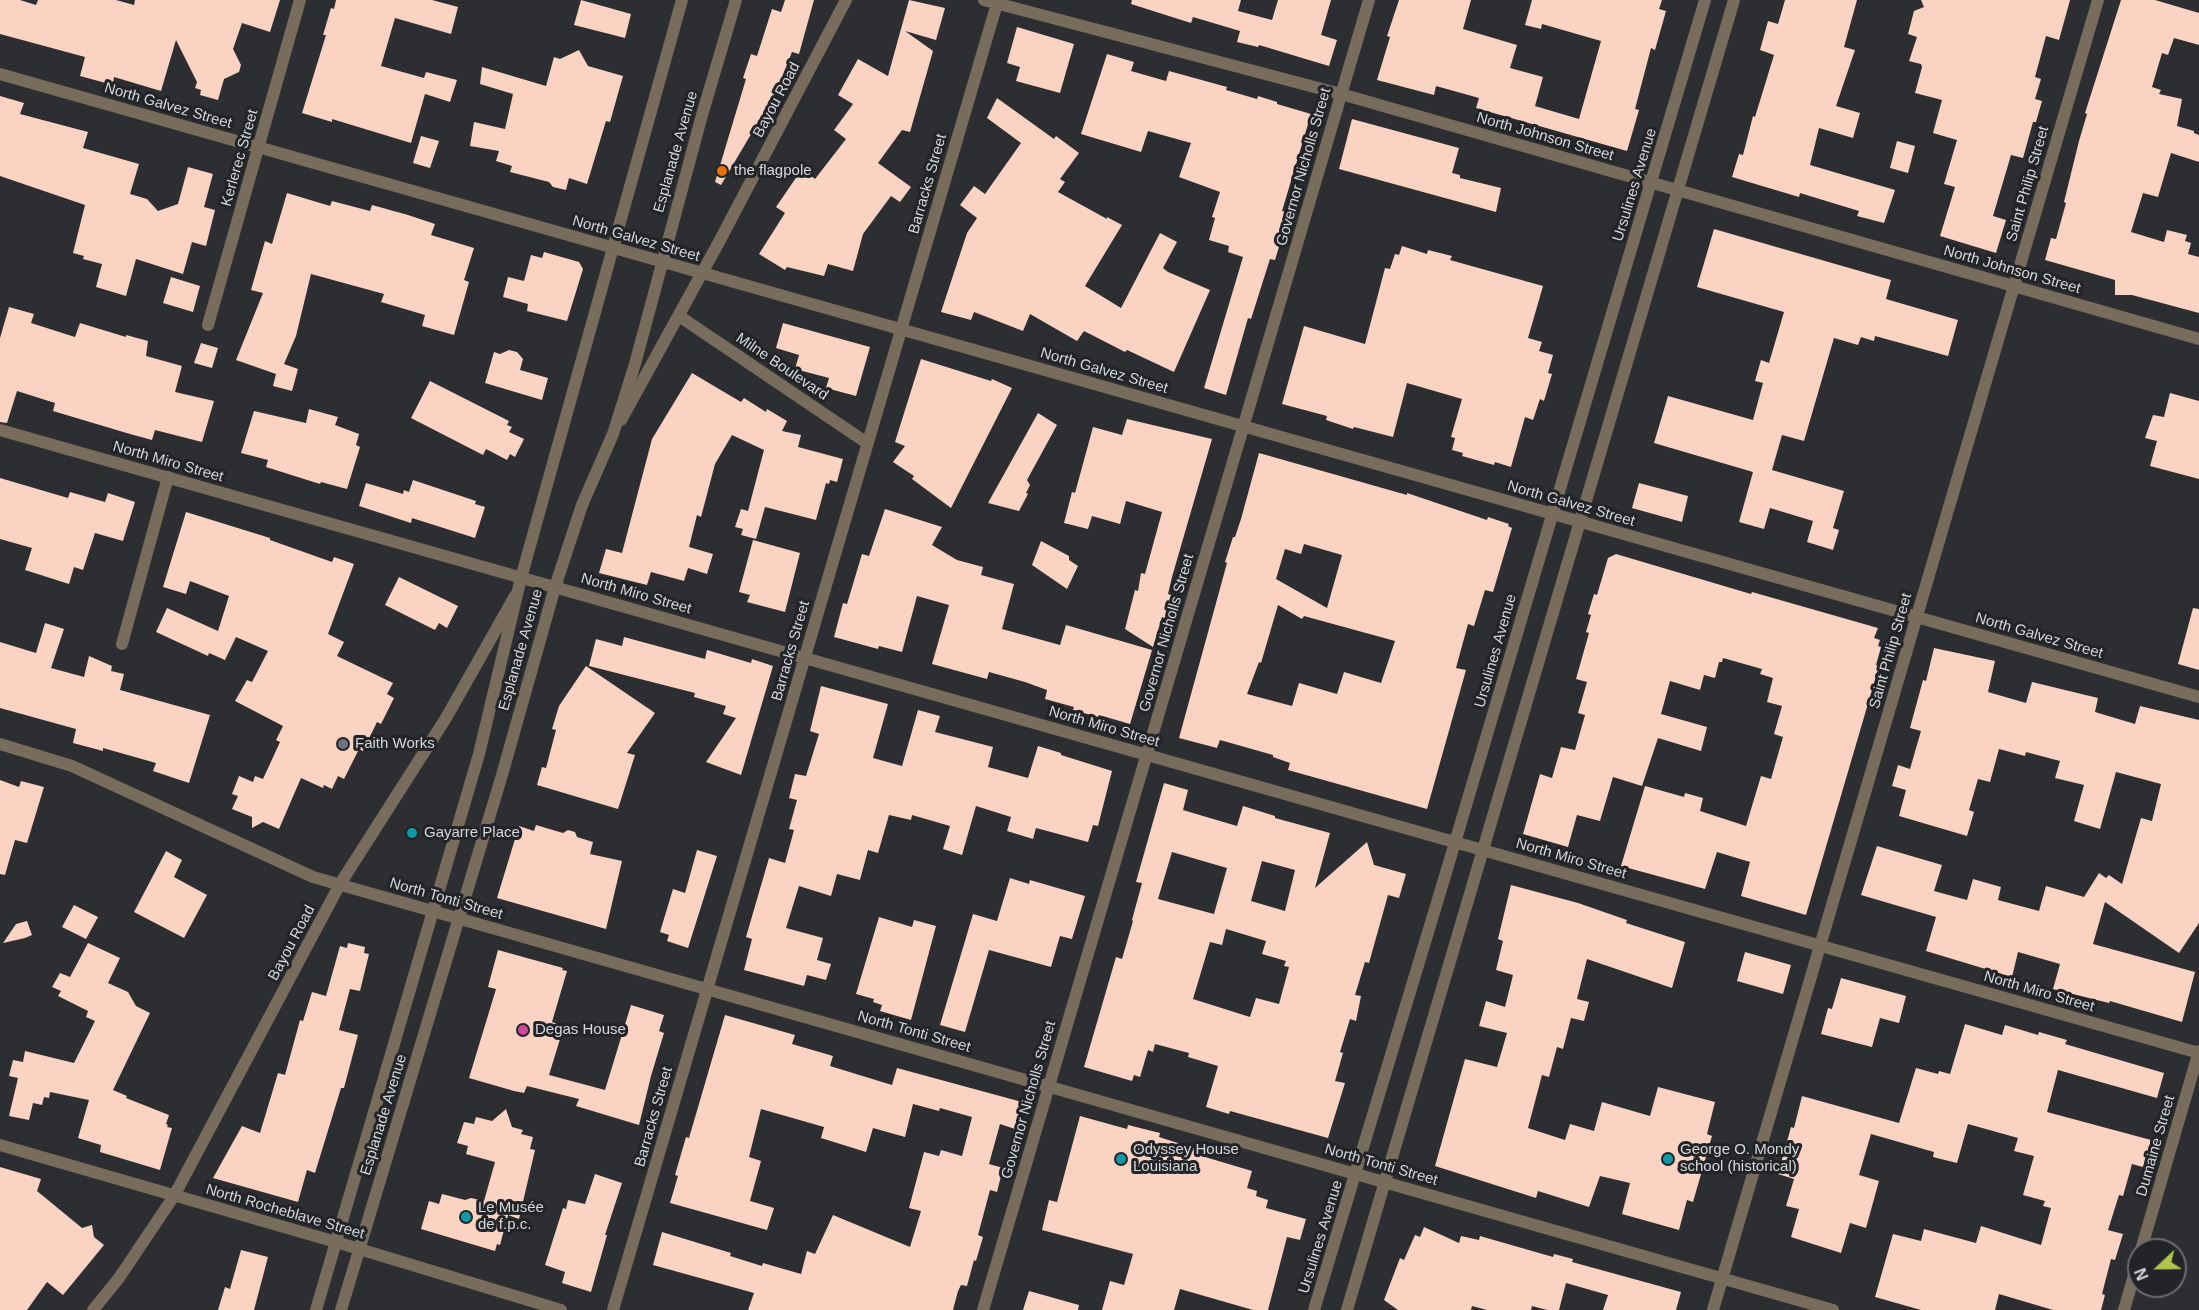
<!DOCTYPE html>
<meta charset="utf-8">
<style>
body{margin:0}
#map{position:relative;width:2199px;height:1310px;overflow:hidden;background:#2c2e31;font-family:Helvetica,sans-serif}
canvas{display:block}
.north{position:absolute;left:2127px;top:1238px;width:60px;height:60px;box-sizing:border-box;background:#222427;border:2px solid #6a6c6e;border-radius:50%;rotate:248deg;font-size:16px;font-weight:700;line-height:24px;text-align:center;color:#d6d7d9}
.north::after{content:'';display:block;margin:auto;width:21px;height:27px;background:#b2c34c;clip-path:polygon(50% 0,100% 100%,50% 72%,0 100%)}
</style>
<div id="map">
<canvas width="2199" height="1310"></canvas>
<div class="north">N</div>
</div>
<script>
const c = document.querySelector('canvas').getContext('2d');
c.lineJoin = 'round';
function paint(path, color) {
  c.fillStyle = color;
  c.fill(path, 'evenodd');
}
function shape(rows) {
  const path = new Path2D();
  for (const r of rows) {
    path.moveTo(r[0], r[1]);
    for (let i = 2; i < r.length; i += 2) path.lineTo(r[i], r[i + 1]);
  }
  return path;
}
function stroke(path, color, width, dash) {
  c.strokeStyle = color;
  c.lineWidth = width;
  c.lineCap = dash ? 'butt' : 'round';
  c.setLineDash(dash || []);
  c.stroke(path);
}
function write(font, color, halo, rows, align = 'center') {
  c.font = font + ' Helvetica,sans-serif';
  c.lineWidth = 6;
  c.setLineDash([]);
  c.textBaseline = 'middle';
  c.strokeStyle = halo;
  c.fillStyle = color;
  for (const [text, x, y, turn = 0] of rows) {
    c.save();
    c.translate(x, y);
    c.rotate((+turn || 0) * Math.PI / 180);
    c.textAlign = isNaN(turn) ? turn : align;
    if (halo) c.strokeText(text, 0, 0);
    c.fillText(text, 0, 0);
    c.restore();
  }
}
paint(shape([
 [0,0,20,0,36,5,38,0,116,0,134,5,135,0,280,0,270,32,242,23,233,49,241,65,239,72,224,79,218,100,200,95,201,90,195,88,197,82,176,40,161,91,114,77,113,85,80,76,85,57,0,34],
 [336,0,432,0,458,7,451,34,395,18,381,66,424,78,426,72,457,80,450,102,425,94,411,143,332,119,332,122,302,113,326,35,323,35,331,8,334,9],
 [581,0,631,14,625,38,574,25],
 [785,0,814,0,799,54,792,52,776,92,721,185,715,182,746,79,743,78,751,54,757,56,772,9,781,12],
 [909,0,945,8,936,40,905,31,933,51,910,132,902,130,878,163,911,187,900,202,891,196,863,234,853,271,828,264,824,276,787,267,785,270,759,254,785,213,776,207,802,169,815,179,846,139,834,130,853,104,838,95,858,59,888,76],
 [1132,0,1241,0,1238,11,1272,20,1278,0,1331,0,1321,35,1337,40,1329,66,1259,45,1258,47,1237,42,1240,31,1193,17,1191,23,1131,4],
 [1399,0,1471,0,1463,29,1517,45,1510,68,1543,77,1535,106,1579,119,1601,41,1542,24,1541,29,1525,25,1532,0,1662,0,1659,9,1666,11,1655,50,1651,48,1635,109,1639,110,1627,151,1476,108,1479,98,1436,86,1434,95,1377,80,1390,37,1387,36],
 [1785,0,1857,0,1844,47,1855,50,1836,106,1860,113,1853,138,1819,128,1810,165,1895,190,1884,223,1857,216,1859,211,1800,193,1799,197,1732,177,1739,154,1743,155,1753,116,1755,117,1774,55,1760,50,1768,21,1778,24],
 [1921,0,2070,0,2059,40,2046,36,2035,77,2041,79,2035,99,2042,101,2036,122,2033,122,2023,158,2011,155,1993,216,2006,220,1996,253,1940,236,1955,187,1944,184,1957,140,1933,133,1942,100,1915,93,1922,67,1921,64,1909,61,1917,37,1908,34,1914,11,1924,7],
 [2121,0,2155,0,2199,13,2199,45,2174,38,2168,55,2162,53,2152,87,2161,90,2159,94,2182,99,2177,126,2194,131,2194,133,2199,135,2199,162,2171,153,2158,197,2143,193,2131,232,2164,242,2167,230,2187,235,2185,241,2191,243,2188,254,2199,257,2199,313,2132,295,2115,295,2115,280,2045,260,2051,238,2056,239,2066,203,2064,202,2079,141,2087,114,2085,113],
 [1017,27,1074,44,1060,93,1016,81,1020,67,1007,63],
 [579,50,588,66,623,76,610,122,606,121,587,184,569,178,566,190,553,187,549,182,510,172,512,166,496,161,499,151,470,146,474,122,505,129,513,94,480,84,482,67,546,86,554,57,560,59],
 [1107,54,1134,62,1131,71,1166,81,1169,71,1227,87,1226,90,1257,99,1258,96,1277,102,1277,104,1311,114,1282,211,1286,212,1278,239,1281,240,1275,260,1270,259,1251,319,1248,318,1226,395,1204,388,1243,257,1228,252,1229,246,1209,240,1215,218,1212,217,1220,192,1179,177,1191,143,1148,131,1141,152,1081,134],
 [0,96,24,103,20,114,88,132,83,148,139,164,130,194,147,199,158,211,178,204,188,167,213,174,204,207,215,210,206,246,192,242,183,274,136,259,126,296,96,287,102,264,83,259,84,256,73,253,85,205,0,176],
 [997,98,1054,139,1056,136,1079,153,1060,179,1065,182,1058,192,1107,219,1107,217,1122,225,1085,286,1121,308,1160,233,1177,242,1163,268,1168,272,1210,290,1174,372,1127,350,1125,352,1084,331,1077,341,1030,314,1023,331,974,312,971,320,941,312,967,233,977,218,960,205,974,186,985,194,1021,143,987,118],
 [1352,119,1459,148,1452,173,1460,175,1460,178,1501,188,1496,212,1339,169],
 [421,136,439,141,430,168,413,163],
 [1897,141,1915,146,1908,173,1890,168],
 [287,193,330,206,332,201,370,211,372,205,408,215,435,224,431,235,474,248,464,280,469,282,454,335,422,326,425,315,381,302,384,294,311,274,296,336,284,364,298,369,292,391,273,386,276,374,236,360,263,293,251,290,265,241,272,244],
 [1714,229,1891,280,1886,299,1958,320,1948,356,1875,336,1874,341,1861,337,1858,345,1834,338,1804,441,1782,435,1772,470,1844,491,1833,528,1839,530,1833,550,1807,542,1813,521,1770,508,1764,529,1739,522,1753,472,1654,443,1668,396,1753,420,1763,383,1755,381,1761,360,1769,363,1784,312,1697,287],
 [1402,246,1427,254,1428,250,1452,256,1450,260,1543,286,1528,338,1542,342,1539,351,1553,355,1548,373,1552,374,1544,401,1540,399,1533,420,1525,417,1511,467,1495,462,1494,465,1462,456,1463,453,1452,450,1455,438,1451,437,1462,399,1407,383,1393,437,1354,427,1353,429,1326,420,1327,416,1282,404,1304,326,1365,344,1385,268,1390,269,1395,254,1399,255],
 [544,252,579,262,583,269,567,321,527,311,528,304,503,297,508,277,524,281,531,255,542,258],
 [171,277,200,286,193,312,163,303],
 [9,307,34,314,31,323,75,337,80,323,126,337,126,335,148,341,146,356,182,366,175,392,214,401,202,442,155,430,152,440,130,434,53,411,55,403,17,391,7,423,0,422,0,338],
 [783,323,870,347,856,396,826,388,829,378,795,369,799,355,776,348],
 [201,343,218,348,212,368,194,363],
 [509,350,517,352,523,359,520,370,548,378,542,400,485,383,494,352,500,354],
 [921,359,991,381,992,379,1012,388,951,508,912,479,914,476,893,462,905,446,895,442],
 [692,373,741,402,744,398,766,412,767,409,787,421,782,431,801,435,798,447,843,459,837,482,830,480,829,484,826,483,816,520,765,507,756,539,741,535,743,529,735,527,741,509,748,511,764,450,732,435,715,464,701,517,697,515,689,547,713,554,707,574,688,568,684,581,651,572,647,585,599,573,606,549,622,553,652,439],
 [430,381,509,421,507,425,512,427,509,432,524,439,515,457,510,454,507,460,486,449,483,455,411,418],
 [2170,393,2199,401,2199,479,2150,466,2157,441,2145,438,2153,415,2164,417],
 [309,409,338,417,335,425,359,434,356,445,360,447,347,489,321,482,320,484,266,467,268,460,241,453,254,411,306,423],
 [1038,413,1057,425,1027,480,1030,485,1026,493,1028,494,1019,511,988,503],
 [1127,419,1212,439,1172,577,1168,594,1171,595,1165,618,1162,617,1153,647,1125,629,1135,590,1138,591,1141,573,1145,574,1162,512,1126,501,1120,524,1092,516,1088,529,1064,523,1072,492,1075,493,1093,427,1122,435],
 [1259,453,1407,495,1407,493,1487,520,1488,517,1509,524,1508,526,1512,528,1493,592,1485,590,1474,626,1468,624,1456,668,1466,670,1427,809,1288,770,1290,763,1273,757,1273,755,1220,740,1217,748,1179,738,1227,563,1225,562,1233,537,1235,537,1241,519],
 [1304,544,1342,555,1327,608,1276,579,1285,549,1301,554],
 [1278,605,1302,619,1304,616,1395,641,1381,683,1344,672,1337,694,1299,683,1292,706,1247,694,1259,662,1261,663],
 [0,478,68,498,70,492,105,502,108,493,135,502,123,541,95,533,83,570,74,567,69,584,25,570,32,548,0,539],
 [413,480,476,501,475,504,485,507,475,538,412,518,411,523,359,506,366,483,403,494,404,490,409,492],
 [1639,483,1688,496,1682,522,1632,508],
 [885,509,942,527,932,545,957,560,983,567,981,575,1014,584,1002,629,1060,645,1066,625,1152,650,1130,724,1099,715,1098,717,1073,710,1074,707,1045,699,1047,690,1025,682,989,672,987,679,932,664,949,605,917,596,902,652,879,646,878,649,834,637,843,603,847,604,862,554,869,556],
 [186,512,270,538,270,540,332,562,334,557,354,564,328,634,344,642,337,656,393,683,387,694,394,698,381,724,377,722,363,751,359,749,344,779,338,776,332,789,324,785,323,788,301,778,279,829,263,822,252,828,252,817,232,809,238,796,232,794,239,776,253,782,255,776,263,779,280,742,276,740,283,726,235,701,247,680,252,682,268,651,236,637,225,660,209,653,208,656,156,632,167,608,218,631,229,596,190,581,186,594,163,587],
 [753,540,800,553,785,612,747,602,750,595,739,592],
 [1041,541,1069,556,1069,560,1078,566,1067,589,1032,565],
 [1616,554,1751,594,1752,592,1878,628,1874,638,1880,640,1878,646,1881,647,1876,665,1879,666,1806,915,1741,896,1750,862,1717,852,1705,889,1621,866,1645,786,1684,797,1685,793,1703,798,1700,811,1746,826,1761,776,1771,779,1783,737,1774,734,1782,706,1767,702,1773,678,1760,674,1762,669,1723,658,1722,662,1719,662,1715,678,1704,675,1700,690,1670,681,1661,714,1707,727,1701,751,1658,738,1642,786,1613,777,1600,821,1577,815,1568,847,1523,834,1540,774,1552,778,1561,747,1575,750,1585,715,1578,713,1587,682,1576,679,1589,633,1586,632,1591,615,1588,614,1594,594,1597,595,1608,558],
 [399,577,458,606,447,628,439,623,435,630,385,605],
 [2193,608,2199,609,2199,670,2178,664],
 [45,623,64,629,51,668,84,677,89,656,112,666,111,671,124,674,120,690,210,715,189,783,153,771,156,763,103,748,103,751,73,743,76,729,0,708,0,642,36,653],
 [624,637,705,659,707,650,751,663,752,659,773,666,741,775,706,762,736,718,723,714,726,706,694,697,695,693,589,666,596,639,622,646],
 [1934,648,1995,661,1988,692,2026,703,2032,682,2098,698,2095,712,2135,724,2140,706,2199,720,2199,923,2179,953,2105,902,2093,944,2195,972,2182,1022,2110,1001,2109,1003,2053,989,2060,964,2018,952,2012,977,1926,951,1936,917,1861,895,1877,846,1942,865,1934,891,1967,900,1973,879,2001,887,1998,900,2039,911,2046,886,2084,897,2099,873,2106,878,2109,875,2122,884,2141,818,2152,821,2161,784,2116,772,2100,829,2074,821,2084,785,2055,778,2060,761,2026,752,2025,756,1999,749,1990,782,1978,779,1969,810,1974,812,1967,836,1899,816,1906,790,1892,786,1898,765,1910,769,1921,731,1910,728,1923,680,1926,681],
 [586,666,655,713,627,753,635,755,618,809,537,785,542,767,546,768,556,730,552,729,559,706],
 [821,686,888,704,873,758,902,766,918,710,940,716,935,732,993,747,988,767,1028,778,1038,746,1061,753,1061,755,1112,771,1098,826,1093,825,1088,842,1036,828,1033,839,1007,831,1011,817,976,806,962,855,943,849,950,826,912,815,911,820,889,815,878,853,868,850,860,880,837,874,831,896,799,886,786,928,823,938,817,960,831,964,826,980,807,975,804,986,744,970,752,939,746,937,769,858,785,863,794,830,789,829,797,800,789,798,795,774,806,776,819,734,810,731],
 [0,780,19,787,21,781,44,787,27,843,15,840,5,875,0,874],
 [1164,783,1188,790,1183,810,1203,816,1237,826,1243,806,1275,816,1275,818,1330,833,1315,888,1367,842,1374,865,1406,874,1399,898,1388,895,1369,963,1365,962,1355,995,1361,996,1356,1021,1350,1019,1340,1052,1343,1053,1335,1081,1345,1083,1328,1138,1230,1111,1229,1114,1206,1107,1218,1066,1188,1057,1189,1053,1155,1044,1153,1052,1148,1050,1140,1077,1134,1075,1132,1081,1084,1067,1116,957,1122,959,1133,921,1132,920,1142,883,1136,882],
 [1172,852,1227,868,1214,914,1158,899],
 [1262,861,1295,870,1285,911,1251,901],
 [1226,929,1266,941,1262,954,1286,961,1284,966,1289,967,1279,1004,1256,998,1250,1017,1193,999,1210,942,1222,945],
 [536,825,563,833,568,830,575,832,577,837,593,842,590,854,622,861,606,929,497,898,519,826,534,831],
 [697,850,717,856,688,948,667,941,669,935,660,932,673,889,685,893],
 [166,851,182,860,174,877,207,895,184,938,134,912],
 [1010,878,1029,884,1030,880,1085,896,1072,939,1060,936,1051,967,989,950,965,1032,940,1025,973,914,997,921],
 [1511,885,1578,903,1627,920,1626,923,1685,942,1672,988,1587,959,1577,999,1589,1002,1584,1021,1571,1018,1563,1049,1557,1047,1549,1077,1542,1075,1528,1128,1565,1140,1570,1124,1594,1131,1602,1102,1650,1116,1658,1087,1715,1102,1707,1134,1712,1136,1693,1202,1687,1200,1679,1230,1622,1214,1630,1183,1600,1176,1589,1207,1538,1191,1536,1198,1435,1166,1465,1059,1497,1067,1507,1033,1479,1026,1486,1001,1505,1007,1513,975,1496,970,1503,941,1498,939],
 [74,905,98,917,86,939,62,927],
 [879,917,912,927,914,920,936,926,911,1020,880,1011,882,1005,873,1002,874,999,856,994],
 [27,921,32,935,25,938,3,943,16,924],
 [88,943,120,958,108,983,128,992,136,1006,150,1013,113,1090,127,1096,126,1098,169,1115,166,1124,168,1125,167,1127,172,1128,160,1170,100,1152,101,1145,78,1138,89,1100,50,1092,49,1098,44,1097,42,1105,33,1103,29,1120,9,1116,18,1078,9,1076,13,1060,23,1062,25,1051,74,1063,95,1021,86,1017,88,1011,58,996,61,991,52,987,60,973,70,977],
 [348,943,365,947,364,953,369,954,360,991,350,989,339,1030,358,1035,344,1088,341,1088,315,1173,307,1170,298,1202,213,1178,242,1126,260,1133,278,1073,285,1075,300,1020,303,1021,312,992,326,996,340,946,347,948],
 [498,950,563,968,562,970,567,971,552,1022,564,1026,549,1075,605,1090,631,1005,664,1015,659,1031,664,1033,651,1076,639,1125,576,1106,579,1099,527,1086,524,1093,514,1091,469,1078,496,989,488,987],
 [1745,952,1791,965,1783,994,1737,981],
 [1841,978,1906,996,1899,1023,1880,1018,1872,1047,1821,1034,1828,1008,1832,1009],
 [725,1015,795,1035,792,1044,833,1056,830,1066,892,1085,897,1068,1022,1102,1015,1129,1000,1124,989,1164,1003,1168,997,1192,990,1190,978,1235,983,1237,976,1261,974,1260,967,1286,961,1285,958,1291,953,1310,748,1310,754,1293,653,1265,662,1232,731,1253,730,1256,762,1266,763,1263,801,1274,807,1251,815,1254,833,1215,910,1247,921,1211,909,1208,924,1152,939,1156,941,1150,962,1156,972,1117,940,1108,939,1111,913,1104,905,1137,873,1128,866,1152,821,1138,824,1127,761,1109,749,1157,761,1161,750,1201,774,1208,767,1230,670,1203,678,1176,675,1175,686,1137,689,1138],
 [1965,1024,2002,1035,2005,1025,2038,1035,2039,1032,2067,1040,2065,1044,2164,1073,2157,1098,2058,1070,2047,1112,2151,1140,2143,1167,2132,1164,2123,1196,2119,1195,2108,1230,2123,1234,2115,1260,2111,1259,2102,1294,2105,1295,2101,1310,2053,1310,1999,1294,1995,1310,1921,1310,1875,1297,1893,1234,1921,1241,1924,1229,1976,1243,1981,1226,2041,1245,2051,1208,2043,1206,2045,1201,2023,1195,2034,1156,2014,1151,2018,1138,1968,1124,1957,1163,1933,1157,1934,1152,1871,1134,1859,1175,1879,1181,1866,1228,1850,1223,1841,1253,1791,1237,1799,1209,1786,1206,1794,1179,1778,1174,1791,1127,1794,1128,1802,1096,1899,1123,1916,1068,1938,1074,1939,1071,1950,1074],
 [506,1109,512,1127,523,1130,521,1134,533,1137,530,1149,535,1150,519,1219,508,1215,500,1245,497,1244,495,1251,421,1229,429,1201,439,1204,442,1194,465,1200,471,1198,484,1201,495,1162,466,1154,468,1146,457,1143,464,1122,474,1124,476,1117,492,1121],
 [1080,1116,1127,1129,1128,1125,1160,1133,1159,1137,1206,1152,1205,1157,1252,1171,1247,1188,1257,1191,1256,1196,1268,1200,1266,1208,1306,1219,1300,1240,1287,1237,1268,1310,1253,1310,1180,1289,1174,1310,1102,1310,1110,1281,1124,1285,1133,1254,1042,1230,1049,1200,1057,1202],
 [0,1167,41,1179,37,1191,82,1228,92,1225,94,1237,104,1245,63,1295,47,1282,27,1310,0,1310],
 [595,1174,622,1183,605,1235,607,1235,591,1292,562,1283,565,1272,545,1265,563,1208,566,1209,568,1200,585,1204],
 [1424,1227,1459,1243,1461,1236,1479,1240,1480,1236,1553,1257,1554,1254,1573,1259,1572,1262,1681,1292,1676,1310,1603,1310,1608,1295,1566,1283,1559,1310,1547,1310,1532,1306,1531,1310,1487,1310,1472,1306,1471,1310,1398,1310,1384,1300,1400,1258,1404,1260,1415,1235,1420,1237],
 [241,1250,268,1257,254,1310,218,1310,225,1287,230,1289],
 [1029,1291,1079,1305,1078,1310,1023,1310]
]), '#fbd3c2');
stroke(shape([
 [984,0,1341,94,2199,339],
 [679,316,867,443],
 [208,325,300,0],
 [621,420,719,242,846,0],
 [122,644,168,477],
 [0,744,72,766,313,877,1833,1310],
 [0,1145,336,1242,561,1310],
 [2141,1250,2199,1051],
 [93,1310,119,1278,174,1196,340,884,446,718,515,596],
 [613,1310,998,0],
 [983,1310,1369,0],
 [1314,1310,1448,866,1705,0],
 [1347,1310,1734,0],
 [1713,1310,2098,0],
 [2124,1310,2139,1258]
]), '#786d5c', 12);
stroke(shape([
 [0,74,2199,697],
 [0,430,2199,1053],
 [316,1310,479,754,521,578,682,0],
 [341,1310,502,775,555,587,582,505,613,434,635,364,702,115,736,0]
]), '#786d5c', 12);
for (const [x, y, r, color] of [
 [722,171,6,"#e8710a"],
 [343,744,6,"#6b7280"],
 [412,833,6,"#0f9aa8"],
 [523,1030,6,"#d1479c"],
 [1121,1159,6,"#0f9aa8"],
 [1668,1159,6,"#0f9aa8"],
 [466,1217,6,"#0f9aa8"]
]) {
  const dot = new Path2D();
  dot.arc(x, y, r, 0, 2 * Math.PI);
  c.fillStyle = color;
  c.fill(dot);
  stroke(dot, '#222427', 2);
}
write('15px', '#d6d7d9', '#222427', [
 ["Bayou Road",777,100,-62],
 ["North Galvez Street",168,106,16],
 ["North Johnson Street",1545,137,16],
 ["Esplanade Avenue",676,152,-74],
 ["Kerlerec Street",240,158,-74],
 ["Governor Nicholls Street",1304,167,-74],
 ["Barracks Street",928,184,-74],
 ["Saint Philip Street",2028,184,-74],
 ["Ursulines Avenue",1635,185,-73],
 ["North Galvez Street",636,239,16],
 ["North Johnson Street",2012,270,16],
 ["Milne Boulevard",782,367,34],
 ["North Galvez Street",1104,371,16],
 ["North Miro Street",168,462,16],
 ["North Galvez Street",1571,504,16],
 ["North Miro Street",636,594,16],
 ["Governor Nicholls Street",1167,633,-74],
 ["North Galvez Street",2039,636,16],
 ["Esplanade Avenue",521,650,-74],
 ["Barracks Street",791,651,-74],
 ["Ursulines Avenue",1496,651,-74],
 ["Saint Philip Street",1891,651,-74],
 ["North Miro Street",1104,727,16],
 ["North Miro Street",1571,859,16],
 ["North Tonti Street",446,899,16],
 ["Bayou Road",292,943,-62],
 ["North Miro Street",2039,992,16],
 ["North Tonti Street",914,1032,16],
 ["Governor Nicholls Street",1029,1100,-74],
 ["Esplanade Avenue",384,1115,-73],
 ["Barracks Street",654,1117,-74],
 ["Dumaine Street",2156,1146,-74],
 ["North Tonti Street",1381,1165,16],
 ["North Rocheblave Street",285,1212,16],
 ["Ursulines Avenue",1321,1237,-73]
]);
write('15px', '#d6d7d9', '#222427', [
 ["the flagpole",734,171],
 ["Faith Works",355,744],
 ["Gayarre Place",424,833],
 ["Degas House",535,1030],
 ["Odyssey House",1133,1150],
 ["Louisiana",1133,1167],
 ["George O. Mondy",1680,1150],
 ["school (historical)",1680,1167],
 ["Le Musée",478,1208],
 ["de f.p.c.",478,1225]
], 'left');
</script>
